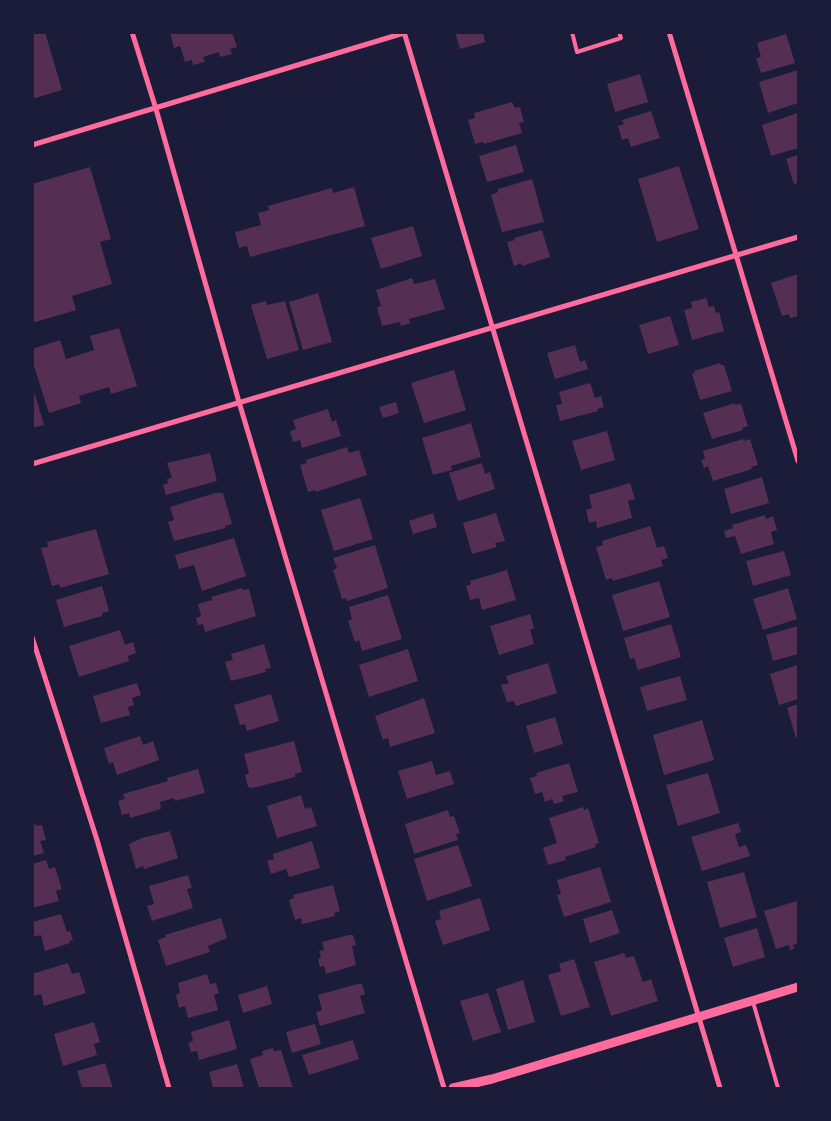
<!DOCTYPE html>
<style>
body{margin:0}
#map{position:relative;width:831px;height:1121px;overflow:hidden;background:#1b1b3a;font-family:"Varela Round",sans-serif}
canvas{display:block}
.frame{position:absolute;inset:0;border:34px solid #1b1b3a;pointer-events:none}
</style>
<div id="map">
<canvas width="831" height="1121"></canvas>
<div class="frame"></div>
</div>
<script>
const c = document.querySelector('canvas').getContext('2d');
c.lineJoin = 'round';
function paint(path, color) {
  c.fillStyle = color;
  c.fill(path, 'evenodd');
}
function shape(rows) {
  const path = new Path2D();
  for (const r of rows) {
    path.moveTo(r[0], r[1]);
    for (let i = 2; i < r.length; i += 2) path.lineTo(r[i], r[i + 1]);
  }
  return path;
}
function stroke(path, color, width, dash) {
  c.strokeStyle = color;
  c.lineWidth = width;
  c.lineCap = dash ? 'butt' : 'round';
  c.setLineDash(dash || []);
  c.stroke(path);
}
paint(shape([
 [32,32,45,32,62,90,32,99],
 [170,32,232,32,237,47,230,49,232,54,220,57,219,52,203,57,205,62,193,65,192,60,185,62,180,46,174,48],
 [455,32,483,32,485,42,460,49],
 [786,34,795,63,761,73,756,58,761,57,757,43],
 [798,70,798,103,768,113,759,82],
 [640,74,648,102,615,112,607,84],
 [512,102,515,108,520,107,524,122,519,123,522,133,484,144,483,142,475,144,468,120,475,118,474,113],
 [651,111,660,138,631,147,628,138,622,140,618,126,624,124,622,120],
 [798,113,798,148,771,156,762,125],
 [516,145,524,172,487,182,479,156],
 [798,155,798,183,794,184,786,159],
 [679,166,699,229,657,242,638,179],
 [90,167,111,239,100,242,112,284,72,296,76,310,32,323,32,184],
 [532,179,544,222,502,232,491,195,498,192,498,189],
 [354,187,365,226,250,257,247,246,239,248,235,232,261,225,258,213,269,210,268,206,332,188,333,193],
 [413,226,422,256,381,269,371,238],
 [542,230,550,257,522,266,521,263,514,266,507,242,515,240,514,238],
 [798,274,798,316,790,318,789,314,782,316,771,283],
 [412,278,414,284,435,279,445,309,409,319,410,323,401,326,400,322,382,326,377,307,381,306,376,290],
 [318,293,332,342,303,350,289,302],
 [706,298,709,307,714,306,716,313,719,312,724,331,692,340,684,310,692,308,691,302],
 [266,301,267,305,285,301,299,350,267,359,251,305],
 [670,316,679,345,648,354,639,325],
 [119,328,137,386,111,394,109,387,79,396,81,403,49,413,32,360,32,349,60,340,66,359,94,350,90,336],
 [575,345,580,362,585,360,588,369,555,379,547,353],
 [720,363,721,365,724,365,732,391,700,400,692,374,695,373,694,371],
 [454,370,466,410,424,423,411,383],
 [590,383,595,398,601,396,604,407,597,409,598,411,560,421,556,405,562,404,559,392],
 [33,388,44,425,32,428,32,389],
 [396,402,399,413,383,418,379,407],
 [735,403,735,405,741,404,748,426,742,428,743,430,712,439,703,413],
 [328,409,332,422,336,420,341,436,302,448,300,440,293,442,290,431,296,429,293,420],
 [471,423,481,457,451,466,452,470,433,475,422,438],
 [607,431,615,460,581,470,572,441],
 [743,439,744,441,750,439,758,465,751,467,752,469,713,481,708,466,704,468,701,460,705,459,703,451],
 [347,447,349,453,359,450,367,475,316,492,315,490,308,492,300,465,307,463,306,460],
 [210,453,217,481,166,495,163,485,168,483,167,479,172,478,167,463],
 [482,463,485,474,490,472,495,489,458,501,449,473],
 [762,477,769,503,731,514,724,489],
 [630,483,635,499,628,501,632,518,597,528,596,521,589,523,586,510,592,508,589,495],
 [215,493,223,493,232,524,225,526,226,528,174,541,168,522,174,520,170,507],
 [360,498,373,539,334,551,321,510],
 [433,513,437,527,413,534,409,521],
 [496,513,505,541,495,543,497,547,472,554,463,523],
 [765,515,766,519,773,516,777,530,771,532,774,544,741,554,735,536,726,538,724,531,733,528,732,525],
 [650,526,657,548,664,546,668,558,661,560,663,566,613,581,612,578,606,580,596,547,603,545,602,541],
 [96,529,109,574,60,588,59,584,52,586,41,548,48,547,47,542],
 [234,538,246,576,202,591,194,565,179,569,175,555],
 [375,545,388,588,347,601,346,598,342,599,333,570,337,568,333,558],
 [784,551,791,575,753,586,746,561],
 [507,570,516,600,482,610,479,598,470,600,466,586,471,584,470,581],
 [659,581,670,617,623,631,612,595],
 [102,586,109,611,102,613,102,616,64,627,56,600],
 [242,588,243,590,249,589,256,616,205,632,203,624,198,625,196,618,201,616,198,604,212,600,211,597],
 [788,588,797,619,763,630,753,599],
 [388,595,402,639,362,651,359,640,355,642,348,621,352,619,349,607],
 [530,614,534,628,530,630,534,644,499,655,490,626],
 [671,624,681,657,638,670,634,658,630,659,624,638],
 [798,626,798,654,773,661,766,635],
 [120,630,125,645,133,642,136,653,128,656,129,661,79,677,69,646],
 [264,644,271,668,265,669,266,672,231,681,225,662,233,660,231,654],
 [408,649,418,681,369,697,359,665],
 [548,663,557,693,516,706,514,701,507,702,501,685,509,683,506,676],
 [798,665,798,699,779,705,770,674],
 [680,676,687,700,647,711,640,687],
 [137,683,141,695,132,698,134,705,128,707,130,715,101,723,93,696],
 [271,694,279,721,247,731,245,724,240,725,234,705],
 [424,698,435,733,390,747,388,738,383,740,375,716],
 [798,704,798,738,796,738,787,708],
 [555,717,563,744,534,753,526,726],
 [702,720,714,760,664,775,653,735],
 [140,736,143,745,153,741,159,760,117,775,113,762,109,764,104,748],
 [294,741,302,772,295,774,295,777,253,788,248,787,245,775,249,774,244,754],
 [432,761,436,775,450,771,454,784,407,799,398,771],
 [569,763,578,792,562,796,564,801,554,804,552,799,545,802,542,792,535,794,530,778,537,776,536,773],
 [198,769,205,793,175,801,174,798,160,802,161,809,130,818,129,813,122,815,118,801,125,799,123,794,168,781,167,778],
 [708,773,720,813,678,826,666,785],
 [301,795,305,809,311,807,317,826,277,838,267,806],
 [583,807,584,810,588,808,599,843,595,844,596,847,565,857,566,860,548,865,543,848,557,843,549,818],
 [448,810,450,817,454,816,460,833,456,834,458,840,414,854,405,824],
 [32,818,36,826,42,825,46,840,40,841,44,853,32,856],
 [738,823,741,832,735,834,739,847,746,845,750,856,702,871,691,837],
 [170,831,178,858,144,869,143,866,136,869,129,844,142,838],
 [312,841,320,868,289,877,286,869,271,874,267,861,274,859,273,854],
 [458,845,472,886,427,901,414,859],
 [46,860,49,869,55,867,62,889,56,891,59,901,32,908,32,864],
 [600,867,611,902,564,917,557,895,561,894,557,880],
 [744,872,757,917,720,928,707,882],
 [188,875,192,888,187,889,193,908,152,921,147,906,154,904,149,886],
 [333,885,340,911,334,913,335,916,302,924,301,918,295,920,289,900,294,898,293,895],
 [480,898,490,930,443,945,435,921,441,919,439,911],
 [797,901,798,943,793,945,794,949,790,950,789,945,776,949,764,911],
 [612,910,620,933,590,943,583,919],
 [61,914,67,932,70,931,73,940,69,941,70,943,45,951,41,935,32,937,32,922],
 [221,918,227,938,208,946,210,952,166,966,158,940,166,937,165,935],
 [757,928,765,957,733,967,724,938],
 [349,935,353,935,356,945,352,946,356,965,326,974,324,966,320,967,318,959,321,958,319,951,324,950,322,942],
 [624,953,626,958,634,956,643,982,651,979,658,1001,611,1016,594,962],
 [574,959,590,1007,561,1016,548,975,561,971,559,964],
 [68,963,72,974,79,972,86,993,44,1006,41,994,33,996,32,974],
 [207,974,210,984,216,983,219,993,214,995,218,1010,188,1018,185,1006,179,1008,176,995,180,993,178,983],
 [523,980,535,1022,508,1030,496,989],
 [357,984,362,984,365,994,360,996,365,1013,320,1026,316,1012,322,1010,318,995],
 [267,986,272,1004,243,1013,238,995],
 [488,993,501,1032,473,1041,460,1001],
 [229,1020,237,1049,199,1060,197,1051,191,1052,188,1043,193,1041,191,1032],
 [94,1022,100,1042,94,1044,97,1055,63,1066,54,1034],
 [315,1024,321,1044,292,1053,286,1032],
 [353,1040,359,1059,309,1075,302,1055],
 [273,1048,274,1051,281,1050,293,1088,259,1088,250,1059,263,1055,262,1051],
 [105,1063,113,1088,82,1088,77,1071],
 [237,1064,244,1088,213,1088,209,1072]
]), '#542f53');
stroke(shape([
 [572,32,577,52,621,38,619,32],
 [753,1002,778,1088]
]), '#ff6b9d', 4);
stroke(shape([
 [132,32,156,109,239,402,444,1088],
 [404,32,720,1088],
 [669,32,798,461],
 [32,145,404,33],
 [32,464,798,237],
 [32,637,97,840,169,1088]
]), '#ff6b9d', 5);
stroke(shape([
 [453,1088,492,1079,798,987]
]), '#ff6b9d', 9);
</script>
